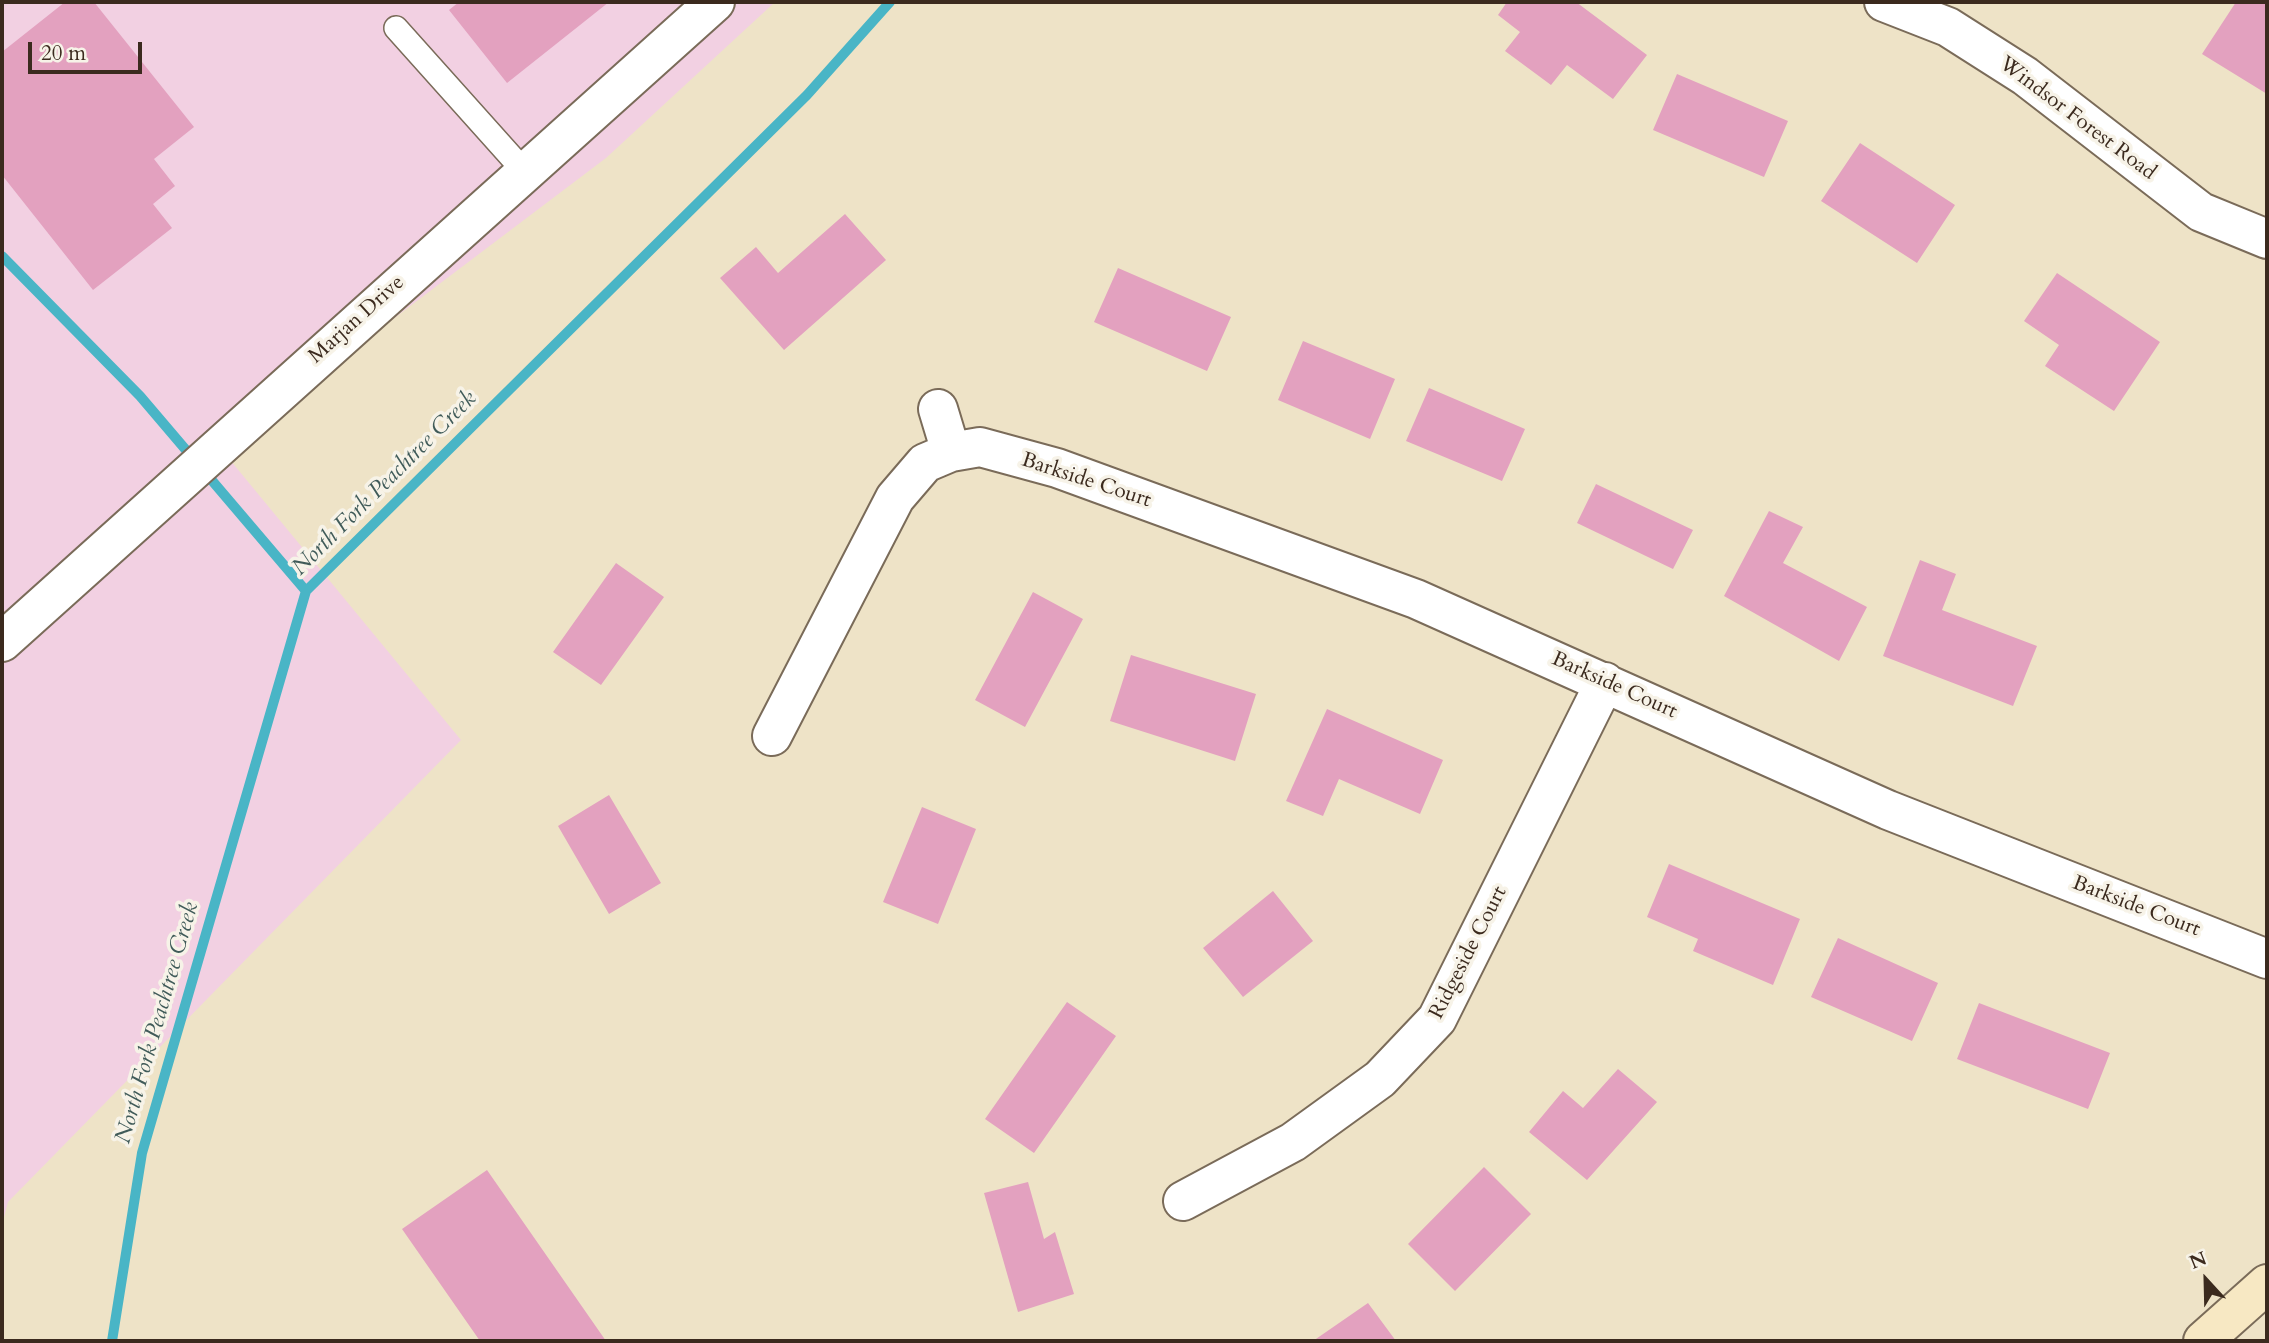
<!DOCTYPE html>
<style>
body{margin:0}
#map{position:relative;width:2269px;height:1343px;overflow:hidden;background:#eee3c7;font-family:Cardo,serif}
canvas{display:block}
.frame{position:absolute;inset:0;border:4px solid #3b2a1e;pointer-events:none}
.north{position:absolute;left:2171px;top:1245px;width:70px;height:70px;-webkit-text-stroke:5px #f7f3e8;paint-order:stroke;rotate:338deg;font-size:19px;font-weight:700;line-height:28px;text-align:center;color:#3b2a1e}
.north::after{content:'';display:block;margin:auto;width:24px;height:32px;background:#3b2a1e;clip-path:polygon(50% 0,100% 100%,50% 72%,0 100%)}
.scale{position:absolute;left:28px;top:42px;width:114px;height:32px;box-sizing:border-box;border:4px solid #3b2a1e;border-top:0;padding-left:9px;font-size:21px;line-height:24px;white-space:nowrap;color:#3b2a1e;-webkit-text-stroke:5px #f7f3e8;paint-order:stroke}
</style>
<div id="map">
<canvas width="2269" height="1343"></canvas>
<div class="frame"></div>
<div class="north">N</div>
<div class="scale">20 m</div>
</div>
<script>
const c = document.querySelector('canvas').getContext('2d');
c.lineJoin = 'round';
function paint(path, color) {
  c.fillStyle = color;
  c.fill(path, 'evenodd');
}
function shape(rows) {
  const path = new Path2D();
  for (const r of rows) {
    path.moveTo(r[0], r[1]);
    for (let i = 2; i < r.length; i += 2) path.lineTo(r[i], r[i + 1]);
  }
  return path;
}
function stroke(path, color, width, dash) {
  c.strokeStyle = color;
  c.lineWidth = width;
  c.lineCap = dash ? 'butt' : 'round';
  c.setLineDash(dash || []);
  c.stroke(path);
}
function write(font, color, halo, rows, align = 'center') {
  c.font = font + ' Cardo,serif';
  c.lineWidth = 7;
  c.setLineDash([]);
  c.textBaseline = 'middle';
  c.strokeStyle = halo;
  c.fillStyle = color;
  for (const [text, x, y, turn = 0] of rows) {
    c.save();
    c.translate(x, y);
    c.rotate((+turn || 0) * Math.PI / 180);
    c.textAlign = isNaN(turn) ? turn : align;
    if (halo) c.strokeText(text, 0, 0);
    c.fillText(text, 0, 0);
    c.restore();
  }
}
paint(shape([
 [2,2,775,2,606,158,221,449,461,740,8,1202,2,1225]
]), '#f2d0e2');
stroke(shape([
 [2,256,140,396,306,591],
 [112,1341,142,1153,306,591,807,95,890,2]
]), '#49b5c6', 10);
paint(shape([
 [65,2,94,2,194,127,154,159,175,186,153,204,172,228,93,290,2,175,2,52],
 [459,2,609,2,507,83,449,10],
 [1507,2,1576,2,1647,55,1613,99,1567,65,1551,85,1505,51,1520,32,1498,15],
 [2236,2,2267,2,2267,94,2202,54],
 [1677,74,1788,121,1764,177,1653,130],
 [1860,143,1955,205,1917,263,1821,201],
 [845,214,886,260,784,350,720,278,756,247,778,273],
 [1118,268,1231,317,1207,371,1094,322],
 [2057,273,2160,342,2114,411,2045,366,2059,345,2024,321],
 [1303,341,1395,379,1370,439,1278,400],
 [1429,388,1525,429,1502,481,1406,441],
 [1596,484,1693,530,1673,569,1577,523],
 [1769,511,1803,527,1783,563,1867,607,1839,661,1724,596],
 [1920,560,1956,574,1942,610,2037,646,2013,706,1883,656],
 [616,563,664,597,601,685,553,652],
 [1033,592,1083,619,1025,727,975,700],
 [1131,655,1256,694,1235,761,1110,721],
 [1327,709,1443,760,1420,814,1339,779,1323,816,1286,801],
 [609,795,661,883,609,914,558,826],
 [922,807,976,829,938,924,883,902],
 [1669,864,1800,919,1773,985,1693,951,1698,939,1647,917],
 [1273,891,1313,941,1243,997,1203,948],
 [1838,938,1938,983,1912,1041,1811,997],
 [1067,1002,1116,1036,1034,1153,985,1119],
 [1979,1003,2110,1053,2088,1109,1957,1059],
 [1618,1069,1657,1102,1587,1180,1529,1132,1563,1091,1583,1108],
 [1484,1167,1531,1214,1455,1291,1408,1244],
 [487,1170,606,1341,480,1341,402,1229],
 [1028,1182,1044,1239,1055,1232,1074,1294,1018,1312,984,1193],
 [1368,1303,1396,1341,1313,1341]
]), '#e3a1bf');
const service = shape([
 [396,28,524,171]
]);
const minor = shape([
 [1884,2,1948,27,2025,76,2201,212,2267,239],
 [938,409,951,452],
 [2,642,715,2],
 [772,736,895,498,925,463,951,452,980,447,1057,468,1416,599,1888,810,2267,959],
 [1183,1201,1293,1142,1380,1079,1437,1019,1605,682]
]);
const secondary = shape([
 [2203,1341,2267,1284]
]);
stroke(service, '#7a6b59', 26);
stroke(minor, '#7a6b59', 42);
stroke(secondary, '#7a6b59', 42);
stroke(service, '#fff', 23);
stroke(minor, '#fff', 38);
stroke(secondary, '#f7e8c3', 38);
write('21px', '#3b2a1e', '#f7f3e8', [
 ["Windsor Forest Road",2077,119,37],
 ["Marjan Drive",357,320,-42],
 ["Barkside Court",1086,481,18],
 ["Barkside Court",1614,686,24],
 ["Barkside Court",2136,907,21],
 ["Ridgeside Court",1469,953,-63]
]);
write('italic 23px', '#405b59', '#f7f3e8', [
 ["North Fork Peachtree Creek",385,484,-45],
 ["North Fork Peachtree Creek",158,1023,-74]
]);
</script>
